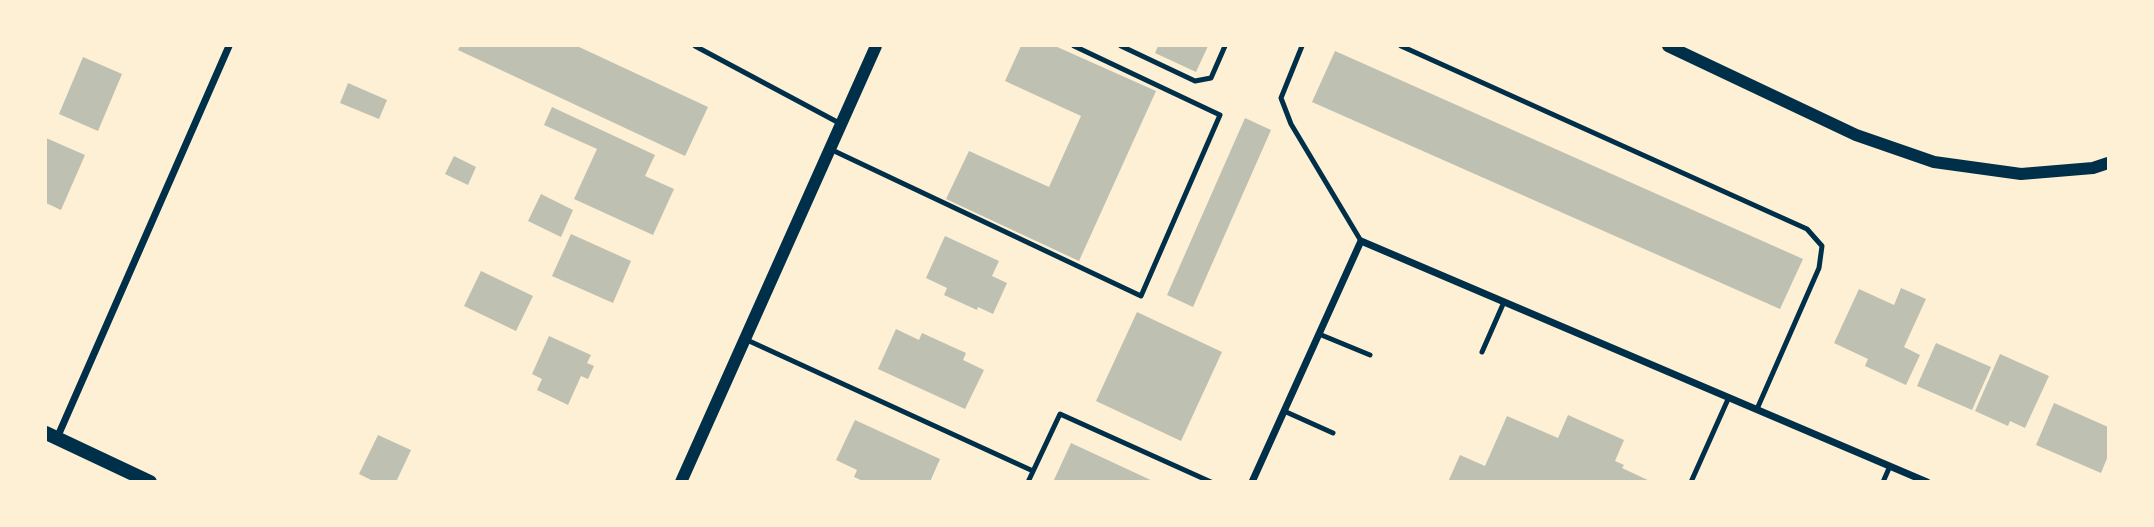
<!DOCTYPE html>
<style>
body{margin:0}
#map{position:relative;width:2154px;height:527px;overflow:hidden;background:#fdf0d5;font-family:Mulish,sans-serif}
canvas{display:block}
.frame{position:absolute;inset:0;border:47px solid #fdf0d5;pointer-events:none}
</style>
<div id="map">
<canvas width="2154" height="527"></canvas>
<div class="frame"></div>
</div>
<script>
const c = document.querySelector('canvas').getContext('2d');
c.lineJoin = 'round';
function paint(path, color) {
  c.fillStyle = color;
  c.fill(path, 'evenodd');
}
function shape(rows) {
  const path = new Path2D();
  for (const r of rows) {
    path.moveTo(r[0], r[1]);
    for (let i = 2; i < r.length; i += 2) path.lineTo(r[i], r[i + 1]);
  }
  return path;
}
function stroke(path, color, width, dash) {
  c.strokeStyle = color;
  c.lineWidth = width;
  c.lineCap = dash ? 'butt' : 'round';
  c.setLineDash(dash || []);
  c.stroke(path);
}
paint(shape([
 [460,46,577,46,708,107,685,156,458,50],
 [1021,46,1055,46,1156,91,1079,261,946,199,969,151,1049,187,1081,116,1005,81],
 [1158,46,1208,46,1196,72,1155,53],
 [1335,51,1803,259,1780,309,1312,102],
 [83,57,122,74,98,131,59,114],
 [348,83,387,100,379,119,340,103],
 [552,107,655,155,645,176,674,189,653,235,574,199,597,149,544,125],
 [1245,118,1271,130,1193,307,1167,295],
 [46,138,85,155,61,210,46,203],
 [454,156,476,167,468,185,445,174],
 [541,194,573,210,561,237,528,221],
 [571,234,631,261,613,303,552,276],
 [945,236,999,261,992,276,1007,283,993,314,978,307,977,310,944,295,947,288,926,278],
 [481,271,533,296,516,331,464,306],
 [1901,288,1926,299,1904,347,1920,355,1906,385,1865,366,1868,359,1834,343,1859,289,1894,305],
 [1137,312,1222,352,1181,441,1096,401],
 [896,329,919,340,922,333,966,353,963,360,984,370,965,409,878,369],
 [549,336,591,355,587,363,594,366,588,379,581,376,568,405,537,390,542,379,532,374],
 [1936,343,1991,367,1972,410,1917,386],
 [2000,354,2049,376,2025,428,2010,421,2008,426,1975,411],
 [2054,403,2108,427,2108,456,2101,473,2036,445],
 [1568,415,1624,440,1615,461,1624,465,1622,468,1652,482,1448,482,1460,455,1485,466,1507,416,1558,438],
 [855,420,940,459,930,482,865,482,854,477,857,470,836,460],
 [378,435,411,450,396,482,375,482,359,474],
 [1071,443,1155,482,1053,482]
]), '#bec0b2');
stroke(shape([
 [695,46,841,124],
 [1121,46,1195,81,1211,78,1225,46],
 [1302,46,1281,98,1291,124,1361,241],
 [1401,46,1807,229,1822,246,1819,268,1757,409],
 [830,149,1141,296,1220,115,1074,46],
 [1319,334,1370,355],
 [747,340,1033,471],
 [1482,352,1504,302],
 [1284,411,1333,433],
 [1028,482,1060,414,1211,482],
 [1691,482,1729,397],
 [1883,482,1890,466]
]), '#003049', 5);
stroke(shape([
 [57,438,229,46],
 [1252,482,1361,241,1927,482]
]), '#003049', 7);
stroke(shape([
 [1668,46,1856,135,1934,162,2021,174,2093,168,2108,163],
 [681,482,876,46]
]), '#003049', 12);
stroke(shape([
 [46,433,150,482]
]), '#003049', 14);
</script>
